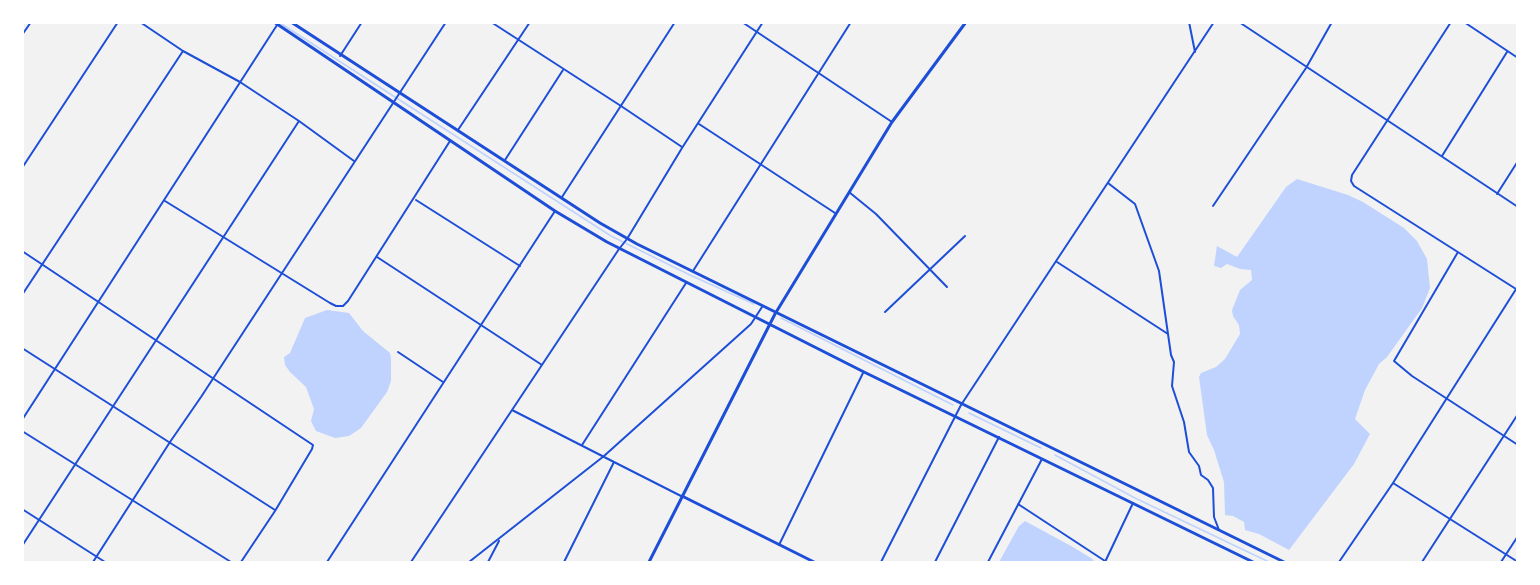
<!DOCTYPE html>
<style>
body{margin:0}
#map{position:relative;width:1540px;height:585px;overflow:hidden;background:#f2f2f2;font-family:Mulish,sans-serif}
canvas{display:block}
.frame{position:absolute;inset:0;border:24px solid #fff;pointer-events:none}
</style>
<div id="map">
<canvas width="1540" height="585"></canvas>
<div class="frame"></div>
</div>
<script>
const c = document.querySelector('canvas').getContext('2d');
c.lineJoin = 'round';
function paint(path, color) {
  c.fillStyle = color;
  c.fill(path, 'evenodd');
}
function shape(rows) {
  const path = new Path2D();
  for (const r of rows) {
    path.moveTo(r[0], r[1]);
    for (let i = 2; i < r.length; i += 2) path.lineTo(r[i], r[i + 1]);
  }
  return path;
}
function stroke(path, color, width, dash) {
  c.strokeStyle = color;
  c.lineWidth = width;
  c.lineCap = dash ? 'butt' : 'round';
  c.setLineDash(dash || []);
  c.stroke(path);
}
paint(shape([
 [1297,179,1348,195,1363,202,1404,228,1417,241,1427,259,1430,288,1422,308,1387,357,1379,364,1365,390,1355,419,1370,434,1354,464,1289,550,1259,534,1245,530,1244,522,1233,516,1225,515,1224,482,1214,450,1207,435,1199,377,1201,373,1216,367,1225,359,1240,334,1239,325,1233,316,1232,310,1240,290,1252,280,1251,270,1240,269,1227,264,1221,268,1214,266,1217,246,1237,257,1286,187],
 [327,310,349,313,363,331,390,353,391,359,391,381,387,392,361,428,349,436,335,438,316,431,311,421,314,409,306,387,290,372,285,365,284,357,290,353,305,318],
 [1025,521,1071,546,1091,558,1095,562,999,562,1019,526]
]), '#bfd3fe');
stroke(shape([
 [280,23,611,236,690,275,754,304],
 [781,318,953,405],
 [969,413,1041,448],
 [1055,455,1135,498,1269,562]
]), '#bfd3fe', 1.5);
stroke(shape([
 [140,22,183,51,240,82,299,121,354,161],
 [491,22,621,106,682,147],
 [742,22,892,122],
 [1189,22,1195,52],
 [1239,22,1518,207],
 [1451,22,1352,175,1351,181,1354,186,1516,289],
 [1464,22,1518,58],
 [22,35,31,22],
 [340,56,362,22],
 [699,124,835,213],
 [458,130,530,22],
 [1442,156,1507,52],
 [505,160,563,70],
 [22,168,118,22],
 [1108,183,1135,204,1159,271,1171,355,1174,362,1172,386,1184,422,1189,452,1199,466,1201,475,1208,480,1213,488,1214,517,1219,530],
 [849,192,876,214,947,287],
 [1497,194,1518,161],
 [562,197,675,22],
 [416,200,520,266],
 [165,201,330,303,336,306,343,306,348,301,450,141],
 [1213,206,1306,68,1332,22],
 [22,251,313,445,312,449,275,511,241,562],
 [1458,252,1394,361,1412,376,1518,445],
 [377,257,542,365],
 [1057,262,1168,334],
 [693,271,851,22],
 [22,295,183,51],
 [885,312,965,236],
 [22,348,275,510],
 [398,352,443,382],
 [512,410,614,462,564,562],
 [22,420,279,22],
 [22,431,231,562],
 [582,445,686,283],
 [614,462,681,496],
 [1393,483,1518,562],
 [1018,504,1105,561],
 [22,509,105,562],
 [779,545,863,373],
 [22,546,299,121],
 [93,562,170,442,201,397,446,22],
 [327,562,555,211],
 [411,562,619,249,627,239,682,148,763,22],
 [469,562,604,456,751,324,762,307],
 [488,562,499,541],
 [881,562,961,405,1214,22],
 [935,562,999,437],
 [988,562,1042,459],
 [1105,562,1133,503],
 [1339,562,1393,483,1518,286],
 [1422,562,1518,414],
 [1501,562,1518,536]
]), '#1d4ed8', 2);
stroke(shape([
 [274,22,555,211,607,242,864,372,1253,562],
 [291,22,600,223,637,244,1284,562],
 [682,496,814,562],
 [649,562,775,314,892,122,966,22]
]), '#1d4ed8', 3);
</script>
